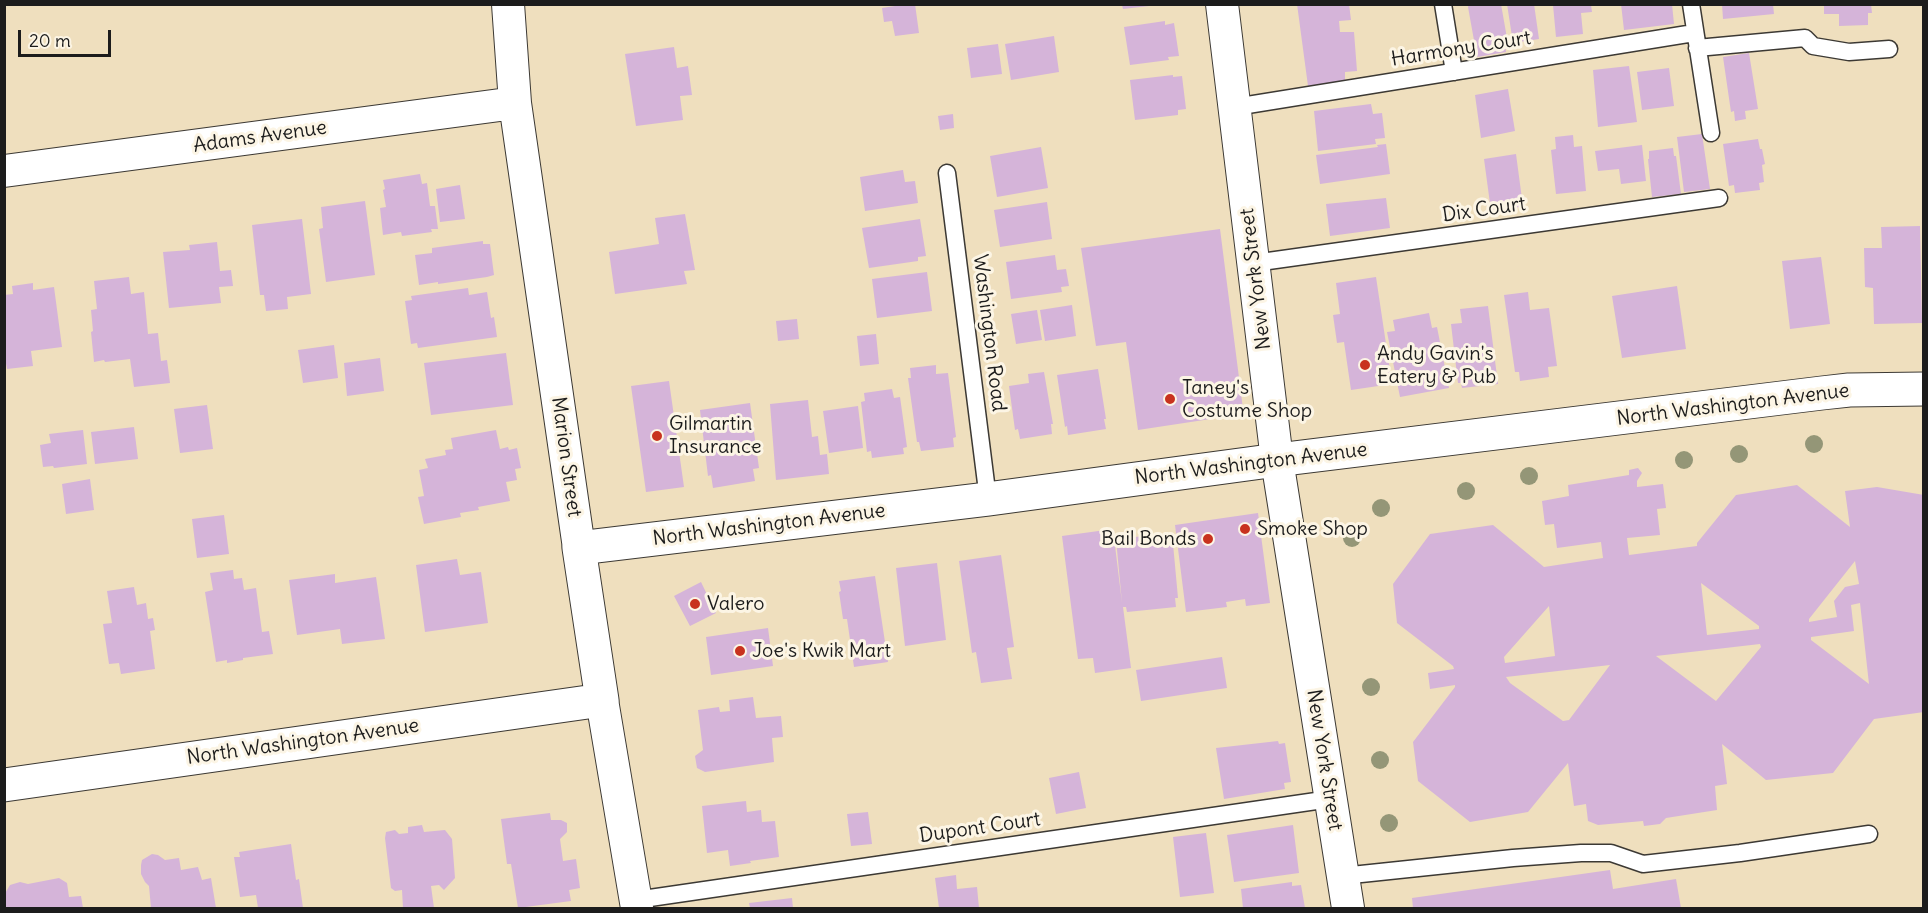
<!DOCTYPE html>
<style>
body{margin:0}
#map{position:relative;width:1928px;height:913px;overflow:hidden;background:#efdfbe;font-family:Delius,sans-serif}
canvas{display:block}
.frame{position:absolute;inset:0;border:6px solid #1c1c1c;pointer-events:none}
.scale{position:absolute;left:18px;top:30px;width:93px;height:27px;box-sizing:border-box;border:3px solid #1c1c1c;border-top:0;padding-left:8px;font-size:18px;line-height:21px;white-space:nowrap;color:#1c1c1c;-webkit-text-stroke:4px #fcf5e5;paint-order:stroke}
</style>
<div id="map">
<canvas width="1928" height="913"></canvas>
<div class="frame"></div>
<div class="scale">20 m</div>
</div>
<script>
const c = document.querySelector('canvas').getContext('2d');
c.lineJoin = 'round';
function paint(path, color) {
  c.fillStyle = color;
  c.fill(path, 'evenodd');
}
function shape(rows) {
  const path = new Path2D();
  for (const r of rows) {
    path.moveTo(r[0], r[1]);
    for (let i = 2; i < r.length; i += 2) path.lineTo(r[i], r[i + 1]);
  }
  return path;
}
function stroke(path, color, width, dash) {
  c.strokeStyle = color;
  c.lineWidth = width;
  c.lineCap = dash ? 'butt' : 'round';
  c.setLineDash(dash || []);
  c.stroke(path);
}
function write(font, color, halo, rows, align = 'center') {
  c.font = font + ' Delius,sans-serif';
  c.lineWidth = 6;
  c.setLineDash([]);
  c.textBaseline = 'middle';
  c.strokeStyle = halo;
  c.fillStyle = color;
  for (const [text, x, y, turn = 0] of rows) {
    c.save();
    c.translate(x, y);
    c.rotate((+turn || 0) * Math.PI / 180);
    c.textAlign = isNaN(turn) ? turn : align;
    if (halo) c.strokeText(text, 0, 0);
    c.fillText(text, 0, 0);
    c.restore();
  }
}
paint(shape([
 [908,4,915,4,919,33,895,36,892,21,884,22,882,8],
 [1297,4,1349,4,1351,20,1339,21,1340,32,1354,32,1357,71,1345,72,1345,81,1308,86],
 [1469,4,1501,4,1508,44,1505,44,1506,52,1477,57,1468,7],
 [1507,4,1534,4,1539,39,1513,43],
 [1621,4,1672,4,1674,24,1624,30],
 [1722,4,1773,4,1774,14,1723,19],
 [1824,4,1871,4,1872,13,1868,13,1868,25,1839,26,1839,14,1824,14],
 [1122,5,1149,5,1149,6,1123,9],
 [1553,5,1591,5,1592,12,1581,13,1583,34,1556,37],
 [1165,21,1165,25,1174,23,1179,56,1168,57,1169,60,1130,65,1124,27],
 [1054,36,1059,72,1011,80,1005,44],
 [998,44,1002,74,971,78,967,48],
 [674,47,677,68,688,66,692,95,680,96,683,120,636,126,625,54],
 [1749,53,1758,109,1745,111,1746,119,1735,121,1734,111,1731,112,1723,57],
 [1629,66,1637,122,1598,127,1593,70],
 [1669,68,1674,106,1642,110,1637,72],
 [1173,75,1173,77,1182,76,1186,109,1178,110,1178,115,1135,120,1130,80],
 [1508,89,1515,131,1481,138,1475,95],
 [1371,104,1373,114,1382,113,1385,138,1375,139,1376,144,1318,151,1314,111],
 [953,114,954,128,940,130,938,116],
 [1702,134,1710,189,1684,192,1677,137],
 [1573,135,1574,147,1582,146,1586,191,1556,194,1551,150,1556,149,1555,137],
 [1758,139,1760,149,1762,149,1765,164,1762,165,1764,182,1759,183,1760,190,1735,193,1734,185,1729,186,1723,144],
 [1386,144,1390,174,1320,184,1316,155,1378,147,1377,145],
 [1642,145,1646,181,1621,184,1619,169,1598,171,1595,151],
 [1041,147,1048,188,997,197,990,156],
 [1673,148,1674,156,1676,156,1681,194,1652,197,1648,159,1649,159,1649,151],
 [1516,154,1522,199,1519,200,1520,207,1491,211,1484,159],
 [903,170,905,182,915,181,918,203,865,211,860,177],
 [420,174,422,184,427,183,430,206,435,206,438,229,431,229,432,232,402,236,401,232,383,235,380,208,386,207,383,190,385,189,383,180],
 [460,185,465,219,440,222,436,189],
 [1386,198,1390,228,1330,236,1326,204],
 [365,201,375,275,326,282,319,229,323,228,321,207],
 [1047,202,1052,239,1000,247,994,210],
 [685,214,695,270,684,271,687,284,615,294,609,252,659,244,655,218],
 [302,219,311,294,287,297,288,309,266,311,264,295,260,295,252,225],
 [920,219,926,256,918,257,918,261,869,268,862,228],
 [1920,226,1922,323,1874,324,1873,288,1865,287,1864,248,1882,248,1881,227],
 [1220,229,1243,409,1237,415,1138,430,1126,342,1096,346,1081,248],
 [483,241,483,244,490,244,494,275,487,277,438,284,438,282,419,285,415,255,432,253,432,248],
 [217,242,220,271,231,270,233,286,219,287,221,303,169,308,163,252,190,250,189,245],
 [1055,255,1057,270,1066,269,1069,286,1061,287,1062,292,1011,299,1006,262],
 [1821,257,1830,324,1790,329,1782,261],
 [927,272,932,311,877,318,872,279],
 [129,277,131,294,144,292,148,334,158,333,161,361,167,360,170,383,134,387,130,359,105,362,104,360,94,362,91,332,93,331,91,310,97,309,94,281],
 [1376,277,1392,384,1351,390,1344,342,1337,343,1333,315,1340,314,1336,283],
 [33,283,33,290,54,287,62,347,31,351,33,366,7,369,4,352,4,295,13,294,12,286],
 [1677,286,1686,349,1622,358,1612,296],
 [468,288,469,295,487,292,491,318,494,317,497,337,418,348,417,343,411,344,405,301,412,300,411,296],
 [1528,292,1530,310,1549,308,1557,366,1548,367,1549,377,1520,381,1519,372,1515,372,1504,295],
 [1072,305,1076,336,1045,341,1040,310],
 [1488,306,1498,384,1462,388,1461,383,1458,383,1451,324,1462,323,1460,309],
 [1037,310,1042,340,1016,344,1011,314],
 [1429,313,1432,328,1437,327,1449,388,1400,397,1387,332,1395,331,1393,320],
 [797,319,799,339,778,341,776,321],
 [876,334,879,364,860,366,857,336],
 [334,345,338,378,303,383,298,350],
 [506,353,513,405,431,415,424,363],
 [380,358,384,391,347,396,344,363],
 [936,365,936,374,948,373,956,437,953,438,954,447,921,451,919,442,917,442,908,378,911,378,910,368],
 [1098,369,1106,419,1104,419,1106,429,1068,435,1067,426,1065,427,1057,375],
 [1044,372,1053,424,1051,424,1052,434,1020,439,1018,429,1015,430,1009,386,1029,383,1028,374],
 [669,381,684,487,646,492,631,386],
 [892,389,894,398,900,397,907,447,903,448,904,454,872,458,871,451,867,452,861,402,865,401,864,393],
 [808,400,812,437,818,436,820,455,827,454,829,474,776,480,770,404],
 [750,403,759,468,753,469,755,481,713,488,711,475,708,476,700,410],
 [207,405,213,449,180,453,174,409],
 [858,406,863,448,829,453,823,411],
 [134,427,138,459,95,464,91,432],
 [83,430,87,464,54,468,53,466,43,467,40,445,51,443,49,434],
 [496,430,500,449,508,447,509,450,517,448,521,468,515,469,517,480,506,482,510,501,478,507,479,510,460,513,461,517,424,524,418,497,424,496,419,470,428,468,425,459,446,455,445,450,453,449,451,438],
 [1638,468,1642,473,1637,481,1637,487,1663,484,1666,508,1657,509,1660,535,1627,538,1629,555,1697,546,1697,543,1736,495,1797,485,1850,527,1845,491,1877,487,1924,495,1924,712,1874,719,1833,773,1766,780,1722,744,1727,784,1715,786,1717,810,1666,818,1660,824,1644,826,1643,821,1598,825,1588,821,1586,804,1574,806,1568,763,1528,812,1470,822,1418,781,1413,742,1455,687,1455,685,1430,689,1428,673,1454,669,1453,666,1397,623,1393,584,1430,534,1493,525,1544,567,1603,558,1601,542,1557,548,1554,524,1545,525,1542,501,1569,496,1568,485,1629,475,1629,470],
 [1855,561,1859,584,1845,587,1834,601,1837,617,1809,622,1809,619],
 [1701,583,1759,626,1759,629,1707,635],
 [1860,603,1869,684,1811,640,1811,637,1854,631,1851,605],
 [1549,606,1555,656,1505,663,1504,657],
 [1760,644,1761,647,1716,701,1656,656],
 [1610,665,1569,720,1563,721,1510,683,1506,677],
 [90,479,94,510,66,514,62,484],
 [1258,513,1270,603,1246,606,1245,599,1226,602,1227,607,1186,612,1175,525],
 [224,515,229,554,197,558,192,519],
 [1113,529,1122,603,1116,539,1172,533,1178,598,1175,598,1176,607,1127,612,1126,607,1123,607,1131,668,1095,673,1093,658,1078,659,1062,536],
 [1001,555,1014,647,1007,648,1012,679,981,683,976,652,972,653,959,561],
 [457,559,460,575,481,572,488,623,425,632,416,565],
 [937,563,946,640,905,646,896,568],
 [233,570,234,579,242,578,244,590,256,588,262,632,269,631,273,654,243,658,243,660,227,663,227,660,216,662,205,592,213,590,210,573],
 [335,574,335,583,376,577,385,639,342,644,340,629,297,635,289,580],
 [875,576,888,662,854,667,847,619,843,619,839,592,841,591,839,581],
 [701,582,716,613,690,626,674,596],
 [134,587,137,605,146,603,148,619,153,618,155,630,150,631,155,669,121,674,119,663,109,664,103,624,112,623,107,591],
 [768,628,773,666,711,675,706,637],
 [1222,657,1227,688,1141,701,1136,670],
 [753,697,756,718,781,716,783,737,772,738,774,762,705,772,697,768,695,756,703,750,698,710,719,707,720,712,730,711,729,700],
 [1278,741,1279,744,1285,743,1291,782,1284,783,1285,789,1224,799,1216,748],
 [1079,772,1086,808,1056,814,1049,778],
 [746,801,747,812,761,810,762,822,775,821,779,857,750,861,751,863,730,866,728,850,707,853,702,806],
 [868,812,872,844,851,846,847,814],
 [550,813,551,820,561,820,567,823,567,832,560,839,563,861,576,859,580,888,569,890,571,901,518,908,511,864,507,864,501,819],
 [422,825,424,832,445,830,452,839,455,878,444,890,439,885,431,886,434,908,403,908,402,890,395,891,391,888,385,838,386,832,395,830,399,834,408,833,408,827],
 [1293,825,1299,873,1234,882,1227,835],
 [1206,833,1214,893,1180,897,1173,837],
 [291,844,296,880,299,879,303,908,258,908,256,895,240,897,234,857,240,857,239,852],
 [152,854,158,855,165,860,179,858,181,870,198,867,202,880,211,878,216,908,151,908,149,886,145,882,141,874,141,865,142,860],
 [1610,870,1613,889,1676,879,1681,908,1413,908,1412,898],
 [956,875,957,889,977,887,979,908,939,908,935,878],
 [59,878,67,883,69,897,81,896,83,908,6,908,4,895,10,885,20,882,28,884],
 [1292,882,1292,886,1301,885,1305,908,1243,908,1241,889],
 [792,898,793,908,750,908,749,903]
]), '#d5b4d9');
const service = shape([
 [1443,4,1454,72],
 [1691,4,1711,133],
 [1697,48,1805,38,1813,46,1849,52,1889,49],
 [1235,107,1694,33],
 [947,173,988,499],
 [1254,263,1719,198],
 [1342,876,1513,858,1581,853,1611,853,1643,864,1740,853,1869,834],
 [636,900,1330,799]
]);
const minor = shape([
 [508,4,515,103,579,548],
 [1222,4,1277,460,1348,908],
 [4,171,515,103],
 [602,700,637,908]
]);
const tertiary = shape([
 [4,785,602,700,579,548,988,499,1277,460,1822,393,1849,390,1924,389]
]);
stroke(service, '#3c3934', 19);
stroke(minor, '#3c3934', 34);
stroke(tertiary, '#3c3934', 35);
stroke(service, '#fff', 16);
stroke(minor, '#fff', 32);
stroke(tertiary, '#fff', 33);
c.fillStyle = '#949677';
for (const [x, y] of [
 [1814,444],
 [1739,454],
 [1684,460],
 [1529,476],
 [1466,491],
 [1381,508],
 [1352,538],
 [1371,687],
 [1380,760],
 [1389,823]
]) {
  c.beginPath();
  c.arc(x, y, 9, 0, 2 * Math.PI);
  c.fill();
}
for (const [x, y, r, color] of [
 [1365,365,6,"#c8321e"],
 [1170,399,6,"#c8321e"],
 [657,436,6,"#c8321e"],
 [1245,529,6,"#c8321e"],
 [1208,539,6,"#c8321e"],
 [695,604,6,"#c8321e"],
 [740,651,6,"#c8321e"]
]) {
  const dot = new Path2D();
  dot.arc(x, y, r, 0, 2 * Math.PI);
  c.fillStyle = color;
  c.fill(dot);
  stroke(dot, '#fcf5e5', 2);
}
write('20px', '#1c1c1c', '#fcf5e5', [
 ["Harmony Court",1461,49,-9],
 ["Adams Avenue",260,137,-8],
 ["Dix Court",1484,210,-8],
 ["New York Street",1256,279,-97],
 ["Washington Road",989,333,83],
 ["North Washington Avenue",1733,405,-7],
 ["Marion Street",566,457,82],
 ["North Washington Avenue",1251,464,-7],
 ["North Washington Avenue",769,525,-7],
 ["North Washington Avenue",303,742,-8],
 ["New York Street",1324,760,81],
 ["Dupont Court",980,828,-8]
]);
write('20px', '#1c1c1c', '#fcf5e5', [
 ["Andy Gavin's",1377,354],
 ["Eatery & Pub",1377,377],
 ["Taney's",1182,388],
 ["Costume Shop",1182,411],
 ["Gilmartin",669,424],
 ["Insurance",669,447],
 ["Smoke Shop",1257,529],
 ["Bail Bonds",1196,539,"right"],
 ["Valero",707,604],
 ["Joe's Kwik Mart",752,651]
], 'left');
</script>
